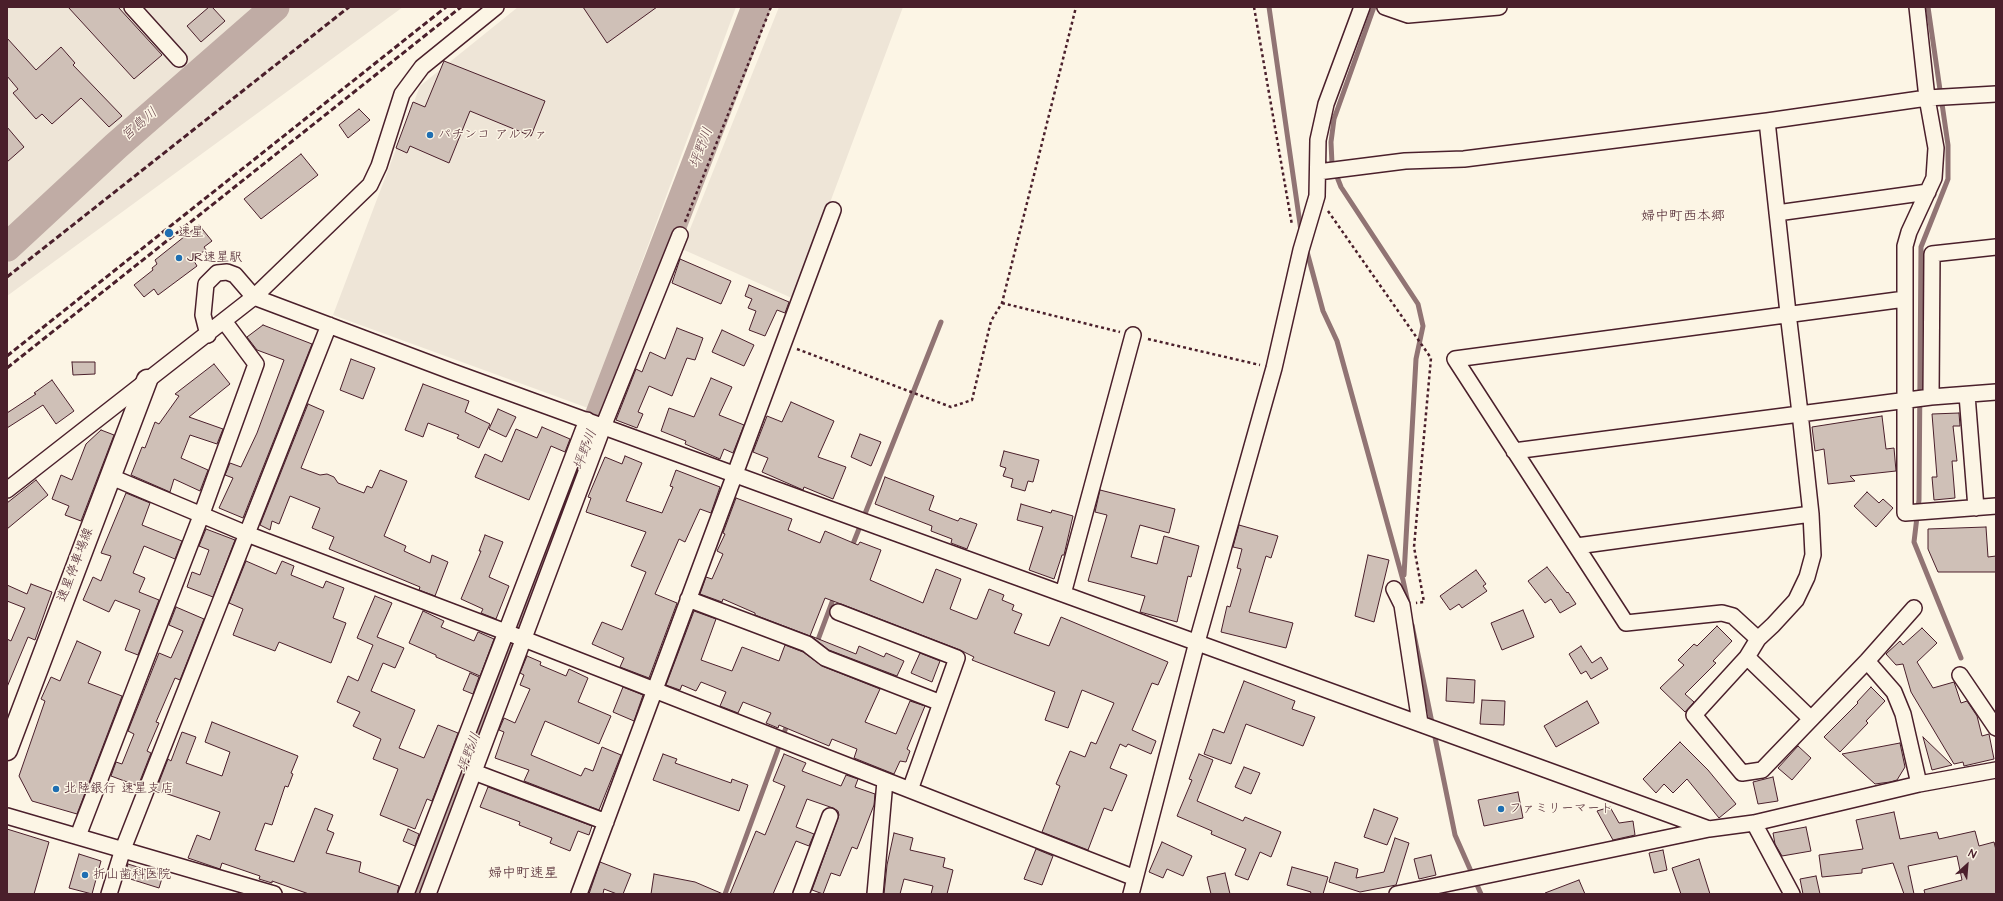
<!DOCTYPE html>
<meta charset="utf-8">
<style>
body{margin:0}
#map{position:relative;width:2003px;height:901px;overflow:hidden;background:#fcf5e5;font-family:"Architects Daughter",sans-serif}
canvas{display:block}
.frame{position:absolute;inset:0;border:8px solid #4a1f2b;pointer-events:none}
.north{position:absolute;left:1947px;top:845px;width:40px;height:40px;-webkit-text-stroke:3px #fcf5e5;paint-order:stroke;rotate:26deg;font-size:11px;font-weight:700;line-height:16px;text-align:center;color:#4a1f2b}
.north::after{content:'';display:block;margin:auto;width:14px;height:18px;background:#4a1f2b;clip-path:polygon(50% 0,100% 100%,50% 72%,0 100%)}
</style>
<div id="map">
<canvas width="2003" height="901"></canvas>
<div class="frame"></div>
<div class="north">N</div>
</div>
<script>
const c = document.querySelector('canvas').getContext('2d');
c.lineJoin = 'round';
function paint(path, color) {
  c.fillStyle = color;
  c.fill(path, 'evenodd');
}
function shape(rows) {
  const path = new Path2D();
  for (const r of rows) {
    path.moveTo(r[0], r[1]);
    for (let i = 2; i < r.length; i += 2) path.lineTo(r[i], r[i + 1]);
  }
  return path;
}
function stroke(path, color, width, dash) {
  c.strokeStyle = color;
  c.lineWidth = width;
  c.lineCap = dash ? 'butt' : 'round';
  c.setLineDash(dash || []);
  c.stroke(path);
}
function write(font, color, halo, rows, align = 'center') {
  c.font = font + ' "Architects Daughter","Klee One",sans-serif';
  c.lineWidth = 3;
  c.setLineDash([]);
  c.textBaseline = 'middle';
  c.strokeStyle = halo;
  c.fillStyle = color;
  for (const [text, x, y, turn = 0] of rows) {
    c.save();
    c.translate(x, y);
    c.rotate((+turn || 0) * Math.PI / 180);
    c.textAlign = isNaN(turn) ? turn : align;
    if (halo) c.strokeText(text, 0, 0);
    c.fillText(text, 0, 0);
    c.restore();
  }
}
paint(shape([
 [7,7,403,7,7,296],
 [518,7,736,7,588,408,333,315,420,86],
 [779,7,903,7,794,299,682,249]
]), '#eee5d7');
stroke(shape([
 [1269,7,1301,231],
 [1374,7,1334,119,1331,142,1332,164,1341,187,1418,304,1423,326,1416,359,1404,575],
 [1928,7,1948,145,1948,179,1921,247,1919,500,1914,542,1961,658],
 [1306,248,1323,311,1337,341,1403,580,1408,603],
 [851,549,941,322],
 [1412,625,1455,835,1481,894],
 [809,664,835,594],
 [725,894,788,722]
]), '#917474', 5);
stroke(shape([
 [7,247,116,146,275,7],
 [416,894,756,7]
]), '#c0aca5', 29);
const building = shape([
 [68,7,118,7,162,55,134,79,68,7],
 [209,7,212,7,225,21,201,42,187,26,209,7],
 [583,7,657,7,607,43,583,7],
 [7,38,36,70,61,47,75,63,73,65,122,116,109,127,81,98,52,124,42,114,36,119,13,93,18,89,7,76,7,38],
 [444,61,545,101,531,136,470,111,449,163,410,146,407,153,396,148,413,102,425,107,444,61],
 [359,109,370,120,348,138,339,125,359,109],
 [7,127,24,147,7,162,7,127],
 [301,154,318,175,261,219,244,199,301,154],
 [199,225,212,241,204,247,206,250,201,253,202,255,194,261,197,266,158,295,154,289,144,297,134,285,153,270,152,268,157,264,155,260,199,225],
 [680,259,731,281,721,304,672,283,680,259],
 [749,285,789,302,785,313,777,310,765,336,749,330,756,311,748,308,752,299,745,296,749,285],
 [263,325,312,344,243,518,219,508,233,478,225,475,230,463,241,467,257,433,284,360,257,350,247,337,263,325],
 [677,328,703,338,695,360,687,358,672,396,649,386,638,412,643,414,637,428,616,420,636,369,642,372,650,352,665,359,677,328],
 [722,330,754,345,744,366,712,352,722,330],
 [351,359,375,368,363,399,340,390,351,359],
 [72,362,95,362,95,374,73,375,72,362],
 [214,364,230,384,189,417,223,429,217,444,190,435,181,458,208,470,200,491,174,479,170,492,131,475,142,447,145,448,155,422,159,424,179,396,175,394,214,364],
 [711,378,732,387,719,415,744,425,733,453,724,449,720,459,685,444,686,441,661,431,669,408,694,417,711,378],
 [52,380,74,411,56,424,43,405,7,428,7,413,36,394,34,393,52,380],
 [423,384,469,401,465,412,490,424,479,448,457,438,459,435,428,423,423,437,405,430,423,384],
 [791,402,834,421,818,457,846,467,833,499,804,487,803,490,794,486,762,472,768,458,753,452,767,416,782,422,791,402],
 [308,404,324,411,301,468,320,475,327,474,334,477,338,483,364,493,367,486,372,488,380,470,407,481,384,536,406,546,404,551,430,563,432,555,448,562,435,596,419,590,420,587,329,549,334,537,312,528,320,508,290,496,279,524,272,521,270,530,260,525,308,404],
 [498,409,516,417,506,437,489,429,498,409],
 [1959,413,1960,426,1953,426,1957,461,1952,461,1955,498,1934,500,1932,477,1937,477,1932,414,1959,413],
 [1882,416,1886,449,1894,448,1896,471,1850,476,1855,481,1828,484,1824,449,1815,451,1812,427,1882,416],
 [542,427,570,439,565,452,551,446,529,500,475,477,485,454,502,462,516,429,537,438,542,427],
 [101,430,114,435,81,521,65,515,69,506,52,499,61,475,72,480,86,444,101,430],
 [860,434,881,442,871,466,851,457,860,434],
 [1004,451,1039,460,1033,482,1028,481,1025,491,1011,487,1013,479,1003,476,1006,468,1000,466,1004,451],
 [625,456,642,463,626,501,662,513,673,487,670,486,676,470,720,487,711,513,700,509,685,542,679,539,655,594,677,603,649,678,620,667,624,658,592,644,602,622,622,630,646,572,631,566,646,532,586,512,591,498,588,497,605,457,622,464,625,456],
 [885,477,934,496,929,510,958,521,960,518,977,524,967,549,951,543,952,539,931,531,932,526,875,504,885,477],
 [36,480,48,495,7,529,7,503,36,480],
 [1100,490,1175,509,1169,533,1140,525,1131,557,1157,564,1164,536,1199,546,1191,577,1188,576,1177,622,1140,612,1145,596,1088,581,1107,515,1095,512,1100,490],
 [1867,492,1879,503,1883,499,1893,508,1876,527,1854,506,1867,492],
 [126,493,150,503,142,525,182,541,175,559,144,546,133,573,145,578,139,592,159,600,138,655,125,650,140,610,115,600,109,612,83,600,93,577,101,581,111,556,101,553,126,493],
 [736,498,792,519,788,530,820,543,825,531,858,545,860,542,881,550,870,580,923,603,936,569,961,579,950,609,975,619,977,619,989,589,1004,595,1002,600,1014,605,1012,610,1022,614,1014,633,1049,646,1061,617,1168,662,1158,685,1152,683,1132,730,1156,741,1151,754,1128,744,1126,747,1120,744,1110,768,1127,775,1112,811,1104,808,1088,850,1042,832,1060,786,1056,784,1070,751,1085,757,1091,742,1096,744,1114,703,1082,690,1068,728,1045,720,1055,692,972,660,974,657,960,650,841,604,825,598,810,636,755,615,755,613,723,599,722,602,700,594,706,577,712,579,723,554,717,551,725,534,723,533,736,498],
 [1021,504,1051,513,1052,510,1073,516,1064,555,1062,555,1054,579,1029,570,1043,527,1017,520,1021,504],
 [1239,525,1278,536,1271,558,1266,556,1249,612,1293,623,1286,648,1221,632,1227,606,1230,607,1241,569,1237,568,1242,549,1233,547,1239,525],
 [1986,527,1988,557,1996,556,1996,572,1938,572,1928,549,1928,529,1986,527],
 [206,529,235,540,213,597,187,587,192,572,200,575,209,550,199,546,206,529],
 [485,535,503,542,489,577,509,586,496,619,481,613,483,609,461,599,481,551,479,551,485,535],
 [1368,555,1389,560,1374,622,1355,616,1368,555],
 [246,561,276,574,282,561,294,566,291,575,323,588,326,581,344,588,333,618,346,623,331,663,279,642,275,651,233,635,243,609,229,603,246,561],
 [1547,567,1567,593,1568,592,1576,604,1560,613,1551,599,1545,603,1528,581,1547,567],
 [1476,570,1486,584,1483,586,1487,591,1462,608,1459,604,1450,610,1440,596,1476,570],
 [31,584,52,592,35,640,28,637,7,687,7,639,11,641,25,608,7,601,7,585,27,594,31,584],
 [375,596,392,603,377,637,404,648,395,668,383,663,371,691,415,710,399,748,424,758,438,725,458,733,432,801,427,799,415,829,380,815,398,769,373,759,381,739,353,726,360,712,337,702,348,676,358,681,373,645,357,638,375,596],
 [176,607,204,619,180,680,175,678,156,722,159,723,147,751,151,753,138,786,111,776,116,762,122,764,134,734,128,731,159,653,171,658,183,631,169,625,176,607],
 [1523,610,1534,637,1502,650,1491,623,1523,610],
 [423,611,444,621,441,627,474,641,478,632,494,639,480,676,436,657,436,655,409,643,423,611],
 [694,611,716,619,701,660,732,671,742,647,779,661,785,645,803,652,822,666,880,689,865,722,896,734,910,701,925,706,907,749,910,751,906,762,900,761,894,774,854,758,857,749,832,739,829,746,779,725,778,728,766,723,771,713,743,702,738,713,720,706,726,692,701,682,696,691,682,685,680,690,666,685,694,611],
 [1717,626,1732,641,1713,661,1716,663,1685,694,1694,702,1685,712,1660,688,1684,665,1678,660,1694,644,1697,646,1717,626],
 [1922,628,1937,643,1917,662,1933,688,1954,682,1961,703,1967,701,1977,716,1982,736,1989,734,1994,759,1964,766,1963,762,1954,764,1911,692,1903,664,1896,665,1886,654,1900,641,1903,645,1922,628],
 [811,636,856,654,859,646,884,657,886,653,904,661,897,676,829,650,811,636],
 [77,641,101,652,88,683,122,696,77,814,32,801,19,776,45,701,41,699,51,677,60,681,77,641],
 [1581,646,1592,663,1601,657,1608,669,1591,679,1586,671,1581,674,1569,654,1581,646],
 [920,653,940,661,932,682,911,673,920,653],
 [527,656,541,662,540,665,566,676,569,669,588,678,578,702,611,716,599,744,545,721,531,755,581,776,585,768,593,771,602,747,621,755,599,810,524,781,529,770,495,758,504,732,499,730,504,718,515,723,530,689,520,685,524,675,520,673,527,656],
 [470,673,479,677,473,694,463,690,470,673],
 [1447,678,1475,680,1474,703,1446,701,1447,678],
 [1244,681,1295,701,1292,709,1315,717,1303,746,1246,724,1231,764,1204,754,1213,729,1224,733,1244,681],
 [623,687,643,695,634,721,613,712,623,687],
 [1871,687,1885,701,1866,721,1868,723,1840,752,1824,737,1858,703,1857,702,1871,687],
 [1482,700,1505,701,1504,725,1480,724,1482,700],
 [1587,701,1599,723,1556,747,1544,726,1587,701],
 [212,722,298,756,291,773,293,774,288,787,285,786,272,825,265,823,255,850,294,862,315,808,333,815,327,830,334,833,326,853,361,862,359,872,399,886,397,894,309,894,272,881,272,883,259,879,260,876,222,863,220,869,188,858,197,835,210,840,220,812,156,790,168,759,171,761,182,732,196,737,186,763,222,776,230,752,205,742,212,722],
 [1923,737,1952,765,1932,770,1923,737],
 [1680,742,1708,770,1736,804,1719,818,1687,779,1673,793,1664,784,1656,793,1643,779,1680,742],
 [1900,743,1905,767,1897,780,1890,782,1875,784,1842,754,1900,743],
 [1798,746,1811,758,1792,780,1778,768,1798,746],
 [663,754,677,759,675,763,731,783,732,779,748,785,739,811,653,780,663,754],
 [784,754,806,763,802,771,841,786,846,775,858,779,855,787,875,794,874,805,857,849,852,847,840,876,831,873,823,894,812,890,839,815,838,811,833,808,807,799,796,827,814,834,809,846,796,841,773,894,730,894,756,831,765,835,785,786,773,781,784,754],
 [1199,754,1213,760,1197,801,1243,821,1245,817,1281,832,1271,857,1260,852,1248,880,1235,875,1246,849,1211,834,1212,831,1177,816,1192,780,1189,779,1199,754],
 [1244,767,1260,773,1251,794,1235,787,1244,767],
 [1773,777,1778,801,1758,804,1753,782,1773,777],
 [488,787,592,826,589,835,578,831,570,851,550,843,552,838,519,825,520,822,480,807,488,787],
 [1518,792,1523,818,1484,826,1478,800,1518,792],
 [1610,807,1619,823,1633,821,1635,835,1613,840,1597,811,1610,807],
 [1374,809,1398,818,1387,845,1364,837,1374,809],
 [1894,812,1900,839,1937,832,1939,839,1975,831,1979,846,1994,842,1996,850,1996,894,1925,894,1924,890,1962,880,1957,856,1908,866,1914,894,1904,894,1893,863,1862,869,1862,873,1822,877,1819,855,1863,849,1856,820,1894,812],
 [1806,827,1811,851,1782,856,1775,844,1773,833,1806,827],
 [7,829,49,842,34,894,7,894,7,829],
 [408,829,419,834,415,846,403,841,408,829],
 [894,833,913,838,910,850,945,858,943,867,953,870,947,894,931,894,933,886,904,879,900,894,884,894,887,865,894,833],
 [1395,838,1409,843,1396,885,1360,892,1329,882,1335,862,1358,869,1356,878,1384,872,1395,838],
 [1162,842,1192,856,1183,876,1167,869,1163,878,1149,872,1162,842],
 [1036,849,1053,856,1042,885,1024,879,1036,849],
 [1663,850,1667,870,1654,873,1649,853,1663,850],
 [79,854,101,861,92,894,69,888,79,854],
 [1431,855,1436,875,1419,879,1414,859,1431,855],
 [1699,859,1710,894,1681,894,1672,868,1699,859],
 [600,862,631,874,623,894,617,894,604,889,603,894,589,894,600,862],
 [128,864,163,875,159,888,124,877,128,864],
 [1292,867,1328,877,1323,894,1310,894,1311,892,1287,885,1292,867],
 [1225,873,1230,894,1211,894,1207,877,1225,873],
 [654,874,695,882,723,894,651,894,654,874],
 [1816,876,1820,894,1803,894,1800,879,1816,876],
 [1579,880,1585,894,1545,894,1545,893,1579,880]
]);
paint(building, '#cfc0b7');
stroke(building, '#4a1f2b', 1);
const minor = shape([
 [132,7,179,59],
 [1385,7,1408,15,1499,7],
 [1917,7,1927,98,1936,148,1934,178,1909,232,1905,246,1905,513,1996,506],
 [1767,121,1788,313,1800,413,1811,514,1813,555,1807,577,1796,600,1773,625,1758,639,1747,657,1694,715,1742,773,1762,770,1867,661,1914,608],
 [1318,172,1405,161,1464,159,1767,121,1927,98,1996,94],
 [1777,213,1928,192],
 [208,335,203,315,206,284,217,273,227,272,235,275,254,297,453,372,1709,829],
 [1967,395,1976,508],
 [1931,397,1932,254,1996,247],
 [1514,451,1931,397,1996,392],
 [109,476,247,534,524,639,1135,878],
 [7,490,254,297,370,185,379,166,402,94,422,67,496,7],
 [1577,546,1811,514],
 [1394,589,1402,605,1420,723],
 [1063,594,1133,335],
 [688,599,807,644,825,658,941,703],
 [838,612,957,658,910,790],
 [1758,639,1733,616,1722,613,1626,623,1455,359,1905,299],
 [1747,657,1810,718],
 [1867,661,1894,692,1903,714,1919,784],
 [1960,675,1996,728],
 [474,772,606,822],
 [7,816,274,894],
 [1754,823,1792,894],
 [78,836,201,516,256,364,224,321],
 [109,894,123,849,329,325],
 [406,894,587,420],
 [428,894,603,427,680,235],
 [579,894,833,210],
 [801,894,830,816],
 [875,894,885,781],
 [1131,894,1197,642,1274,368,1301,250,1317,196,1318,140,1326,104,1362,7],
 [1397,894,1709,829,1754,823,1919,784,1996,770]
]);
const major = shape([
 [7,750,147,380]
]);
stroke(minor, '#4a1f2b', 18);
stroke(major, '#4a1f2b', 23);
stroke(shape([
 [1254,7,1292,225],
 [1328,211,1431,358,1414,547,1424,602,1416,603],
 [685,222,771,7],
 [1002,303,1120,332],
 [1148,339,1260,365],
 [797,349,951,407,972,400,991,321,1002,303,1076,7]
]), '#4a1f2b', 2.5, [3, 3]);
stroke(minor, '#fcf5e5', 15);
stroke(major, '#fcf5e5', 20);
stroke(shape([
 [7,277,349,7],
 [7,356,446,7],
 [7,368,461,7]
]), '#4a1f2b', 3, [6, 3]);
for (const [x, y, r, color] of [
 [430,135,4,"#1f6fb2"],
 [169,233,5,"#1f6fb2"],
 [179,258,4,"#1f6fb2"],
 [56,789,4,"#1f6fb2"],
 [1501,809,4,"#1f6fb2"],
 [85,875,4,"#1f6fb2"]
]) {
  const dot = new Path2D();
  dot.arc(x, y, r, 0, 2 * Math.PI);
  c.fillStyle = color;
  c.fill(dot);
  stroke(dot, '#fcf5e5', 1.5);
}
write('13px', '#4a1f2b', '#fcf5e5', [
 ["パチンコ アルファ",438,135],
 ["速星",178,233],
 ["JR速星駅",187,258],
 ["北陸銀行 速星支店",64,789],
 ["ファミリーマート",1509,809],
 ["折山歯科医院",93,875]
], 'left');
write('13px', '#4a1f2b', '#fcf5e5', [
 ["速星停車場線",76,565,-69]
]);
write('italic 14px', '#6d4950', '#fcf5e5', [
 ["宮島川",140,125,-41],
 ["坪野川",702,148,-69],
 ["坪野川",586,450,-69],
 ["坪野川",470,753,-69]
]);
write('14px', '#4a1f2b', '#fcf5e5', [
 ["婦中町西本郷",1683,217],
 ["婦中町速星",523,874]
]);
</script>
